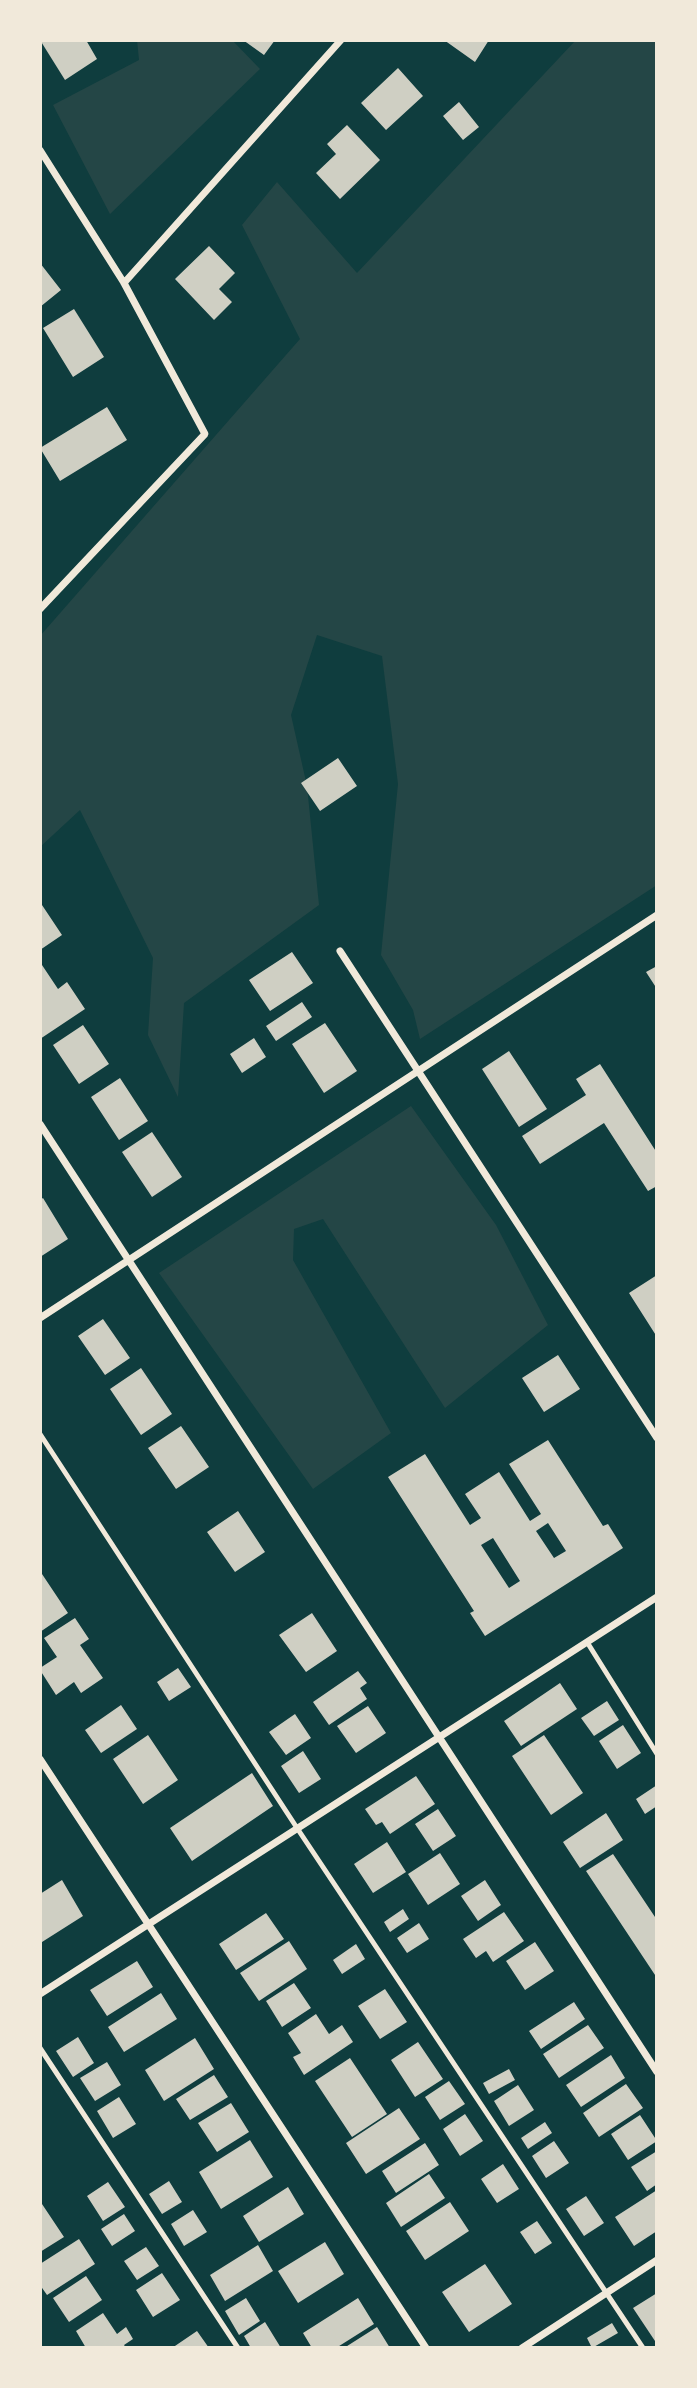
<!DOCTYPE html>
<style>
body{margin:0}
#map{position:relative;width:697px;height:2388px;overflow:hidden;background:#0f3d3e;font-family:Arial,sans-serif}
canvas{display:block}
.frame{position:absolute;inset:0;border:42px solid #f1e9da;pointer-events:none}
</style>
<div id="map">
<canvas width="697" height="2388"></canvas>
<div class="frame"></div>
</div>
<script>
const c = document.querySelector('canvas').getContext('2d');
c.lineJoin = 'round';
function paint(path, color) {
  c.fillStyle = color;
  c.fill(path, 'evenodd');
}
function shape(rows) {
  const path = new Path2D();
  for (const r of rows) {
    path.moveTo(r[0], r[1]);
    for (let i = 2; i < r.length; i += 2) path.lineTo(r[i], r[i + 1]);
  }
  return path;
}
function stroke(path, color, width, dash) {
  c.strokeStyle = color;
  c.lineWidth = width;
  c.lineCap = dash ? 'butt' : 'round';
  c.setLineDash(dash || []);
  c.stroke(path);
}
paint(shape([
 [137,40,232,40,260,69,110,214,53,105,139,60],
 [576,40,657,40,657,885,420,1039,413,1010,381,955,398,784,382,656,317,635,291,715,307,786,319,905,184,1003,178,1097,148,1035,153,958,80,810,40,847,40,636,300,339,242,225,277,182,357,273],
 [411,1106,496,1225,548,1325,445,1408,323,1219,294,1229,293,1260,391,1433,313,1489,159,1273]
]), '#244646');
paint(shape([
 [40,40,86,40,97,59,65,80],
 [243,40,275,40,264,55],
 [444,40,489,40,475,62],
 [398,68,423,96,386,130,361,103],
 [459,102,479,127,463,140,443,116],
 [347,125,380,160,340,199,316,173,336,154,327,144],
 [209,246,235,273,219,289,232,302,214,320,175,279],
 [40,263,61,290,40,307],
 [74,309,104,357,73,377,43,328],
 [107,407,127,440,60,481,40,448],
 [338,758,357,786,320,811,301,783],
 [40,902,62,935,40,950],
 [292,952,313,983,270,1011,249,980],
 [42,965,58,989,67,982,85,1009,40,1039,40,966],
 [657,966,657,989,646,972],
 [302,1002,312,1017,276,1041,266,1026],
 [325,1023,357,1071,324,1093,292,1044],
 [83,1025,109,1064,79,1084,53,1045],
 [254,1038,266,1057,242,1073,230,1054],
 [509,1051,547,1109,519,1127,482,1069],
 [600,1064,657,1153,657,1186,648,1191,604,1123,540,1164,522,1136,586,1095,576,1079],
 [120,1078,148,1121,119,1140,91,1097],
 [152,1132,182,1177,152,1197,122,1152],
 [43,1198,68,1239,40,1257,40,1200],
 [657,1275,657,1337,629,1293],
 [103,1319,130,1358,105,1375,78,1336],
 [558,1355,580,1389,544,1412,522,1378],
 [141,1368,172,1414,141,1435,110,1389],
 [181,1426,209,1467,176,1489,148,1448],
 [548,1440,603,1526,608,1524,623,1548,485,1636,470,1613,474,1611,388,1477,425,1454,470,1525,481,1518,465,1494,499,1472,530,1521,541,1514,509,1464],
 [548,1523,566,1551,554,1558,536,1531],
 [493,1538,520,1581,509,1588,481,1545],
 [238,1511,265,1552,235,1572,207,1532],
 [40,1571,68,1613,40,1632],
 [312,1613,337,1651,306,1672,279,1635],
 [75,1618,89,1639,80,1645,103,1678,81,1693,74,1682,56,1695,40,1670,40,1668,57,1657,44,1638],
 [178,1668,191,1687,169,1701,157,1682],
 [358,1671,367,1683,360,1688,367,1699,329,1725,313,1702],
 [560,1683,577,1709,521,1746,504,1721],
 [607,1701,619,1720,594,1736,581,1718],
 [121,1705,137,1729,101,1753,85,1730],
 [368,1706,386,1733,356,1753,337,1726],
 [295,1714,311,1738,286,1755,269,1732],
 [623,1725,641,1753,617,1769,599,1741],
 [148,1735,178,1780,143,1804,113,1759],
 [544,1735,583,1793,551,1815,512,1756],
 [303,1751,321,1779,299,1793,281,1766],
 [252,1773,273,1806,192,1861,170,1828],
 [416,1776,435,1804,390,1834,382,1822,376,1825,365,1809],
 [657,1785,657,1806,645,1814,636,1799],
 [438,1809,456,1836,433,1851,415,1824],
 [606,1813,623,1840,580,1868,563,1842],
 [387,1842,406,1872,373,1893,354,1864],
 [440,1853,460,1884,428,1905,408,1874],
 [613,1854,657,1920,657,1978,586,1871],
 [62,1880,83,1916,42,1942,40,1894],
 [485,1880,501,1905,478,1921,461,1896],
 [403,1909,409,1919,390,1932,384,1922],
 [504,1912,524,1941,493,1962,486,1951,476,1958,463,1939],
 [266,1913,284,1939,236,1970,219,1944],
 [419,1923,429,1939,407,1953,397,1938],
 [289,1941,307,1969,259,2001,240,1973],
 [535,1942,554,1971,525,1990,506,1961],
 [356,1944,365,1959,342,1974,333,1960],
 [137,1961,153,1987,107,2016,90,1990],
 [294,1983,311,2008,282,2027,266,2001],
 [385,1989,407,2022,380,2039,358,2006],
 [161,1993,177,2019,124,2052,108,2027],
 [574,2002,585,2019,541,2049,529,2031],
 [316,2014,329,2034,342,2025,353,2042,304,2075,293,2057,301,2053,288,2033],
 [588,2025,604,2048,559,2078,543,2054],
 [78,2037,94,2063,73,2077,56,2051],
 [195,2038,214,2069,164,2101,145,2070],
 [418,2042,443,2079,415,2097,391,2060],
 [611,2055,625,2078,581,2107,566,2085],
 [350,2058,387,2114,352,2137,315,2081],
 [107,2062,121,2085,95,2101,80,2078],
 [509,2069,515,2080,489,2094,483,2083],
 [214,2075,228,2097,190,2120,176,2099],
 [449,2081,465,2104,440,2120,425,2097],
 [626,2084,643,2108,599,2137,583,2113],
 [518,2085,534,2110,509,2126,494,2101],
 [119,2097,136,2124,113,2138,97,2111],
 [231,2103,249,2132,217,2152,198,2123],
 [399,2108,420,2139,366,2174,346,2143],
 [465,2114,483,2141,460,2156,443,2129],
 [640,2115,657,2141,628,2160,611,2134],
 [545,2122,552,2133,528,2149,521,2138],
 [250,2140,273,2177,221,2209,199,2172],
 [554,2141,569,2163,546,2178,532,2156],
 [425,2143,439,2165,396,2193,382,2171],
 [657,2151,657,2184,647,2191,631,2167],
 [503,2164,519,2189,497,2203,481,2179],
 [429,2174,445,2198,401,2227,386,2203],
 [169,2181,182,2202,162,2214,149,2194],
 [108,2182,125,2207,103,2221,87,2196],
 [288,2187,304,2214,259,2242,243,2216],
 [657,2190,657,2231,634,2246,615,2217],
 [586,2196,604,2223,584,2236,566,2209],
 [40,2201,64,2237,40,2252],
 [450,2202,469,2231,425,2260,406,2231],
 [193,2210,207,2232,184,2246,171,2224],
 [124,2214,135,2231,112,2246,101,2229],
 [537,2221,552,2243,535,2254,520,2232],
 [79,2239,95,2264,47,2295,40,2285,40,2264],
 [325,2242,344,2274,298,2303,278,2271],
 [258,2245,273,2271,225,2301,210,2275],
 [146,2247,159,2266,137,2280,124,2261],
 [485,2264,512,2304,469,2332,442,2292],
 [162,2273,180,2300,153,2317,136,2290],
 [86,2276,102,2300,69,2322,53,2298],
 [657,2293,657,2344,633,2308],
 [246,2298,260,2321,239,2335,225,2311],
 [358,2298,374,2324,336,2348,312,2348,303,2333],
 [103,2313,117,2334,126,2327,133,2339,124,2345,126,2348,86,2348,76,2331],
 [265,2322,281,2348,251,2348,244,2336],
 [612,2323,618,2333,592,2348,587,2338],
 [377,2327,390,2348,344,2348],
 [197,2331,209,2348,172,2348]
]), '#cfcfc3');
stroke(shape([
 [40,1434,297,1828,643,2348],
 [587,1642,657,1754],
 [40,2048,238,2348]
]), '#f1e9da', 5);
stroke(shape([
 [40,150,124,283,205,434,40,609],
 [124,283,341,40],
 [340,951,657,1438],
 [40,1124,657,2072],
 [40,1318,657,915],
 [40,1759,426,2348],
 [40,1994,657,1597],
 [522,2348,657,2260]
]), '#f1e9da', 7);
</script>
